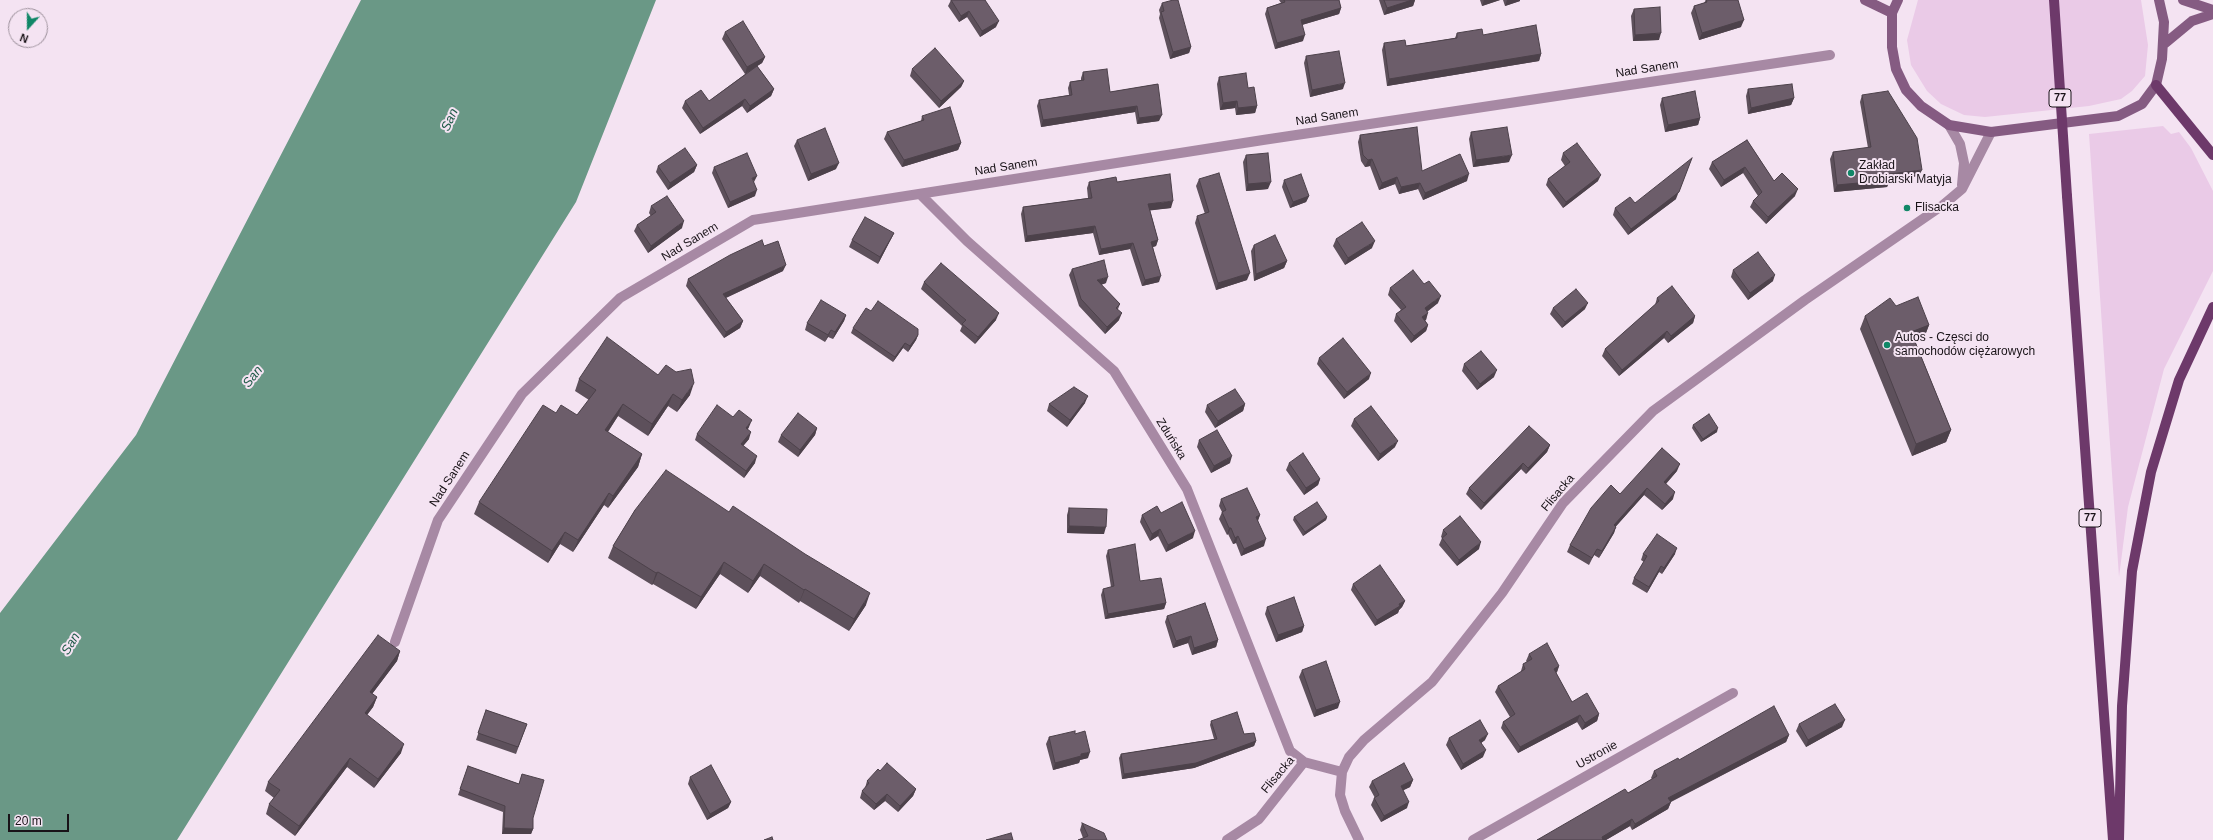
<!DOCTYPE html>
<meta charset="utf-8">
<style>
body{margin:0}
#map{position:relative;width:2213px;height:840px;overflow:hidden;background:#f4e3f2;font-family:Helvetica,sans-serif}
canvas{display:block}
.north{position:absolute;left:8px;top:8px;width:40px;height:40px;box-sizing:border-box;background:#f4e3f2;border:1px solid #9c909b;border-radius:50%;rotate:201deg;font-size:11px;font-weight:700;line-height:16px;text-align:center;color:#191318}
.north::after{content:'';display:block;margin:auto;width:14px;height:18px;background:#108767;clip-path:polygon(50% 0,100% 100%,50% 72%,0 100%)}
.scale{position:absolute;left:8px;top:814px;width:61px;height:18px;box-sizing:border-box;border:2px solid #191318;border-top:0;padding-left:5px;font-size:12px;line-height:14px;white-space:nowrap;color:#191318;-webkit-text-stroke:3px #f4e3f2;paint-order:stroke}
</style>
<div id="map">
<canvas width="2213" height="840"></canvas>
<div class="north">N</div>
<div class="scale">20 m</div>
</div>
<script>
const c = document.querySelector('canvas').getContext('2d');
c.lineJoin = 'round';
function paint(path, color) {
  c.fillStyle = color;
  c.fill(path, 'evenodd');
}
function shape(rows) {
  const path = new Path2D();
  for (const r of rows) {
    path.moveTo(r[0], r[1]);
    for (let i = 2; i < r.length; i += 2) path.lineTo(r[i], r[i + 1]);
  }
  return path;
}
function stroke(path, color, width, dash) {
  c.strokeStyle = color;
  c.lineWidth = width;
  c.lineCap = dash ? 'butt' : 'round';
  c.setLineDash(dash || []);
  c.stroke(path);
}
function write(font, color, halo, rows, align = 'center') {
  c.font = font + ' Helvetica,sans-serif';
  c.lineWidth = 4;
  c.setLineDash([]);
  c.textBaseline = 'middle';
  c.strokeStyle = halo;
  c.fillStyle = color;
  for (const [text, x, y, turn = 0] of rows) {
    c.save();
    c.translate(x, y);
    c.rotate((+turn || 0) * Math.PI / 180);
    c.textAlign = isNaN(turn) ? turn : align;
    if (halo) c.strokeText(text, 0, 0);
    c.fillText(text, 0, 0);
    c.restore();
  }
}
paint(shape([
 [1918,0,2141,0,2148,45,2145,76,2132,91,2121,99,2089,106,1985,117,1964,115,1941,104,1927,91,1911,65,1907,40],
 [2163,126,2171,134,2179,132,2191,148,2213,191,2213,271,2164,369,2128,507,2119,577,2089,134]
]), '#eacae7');
paint(shape([
 [361,0,656,0,576,202,177,840,0,840,0,613,136,435]
]), '#6a9886');
stroke(shape([
 [1949,125,1960,144,1964,163,1962,185],
 [920,194,967,241,1114,371,1187,489,1290,751,1304,762],
 [395,642,438,520,522,394,620,298,753,220,1263,140,1830,55],
 [1227,840,1259,819,1304,762,1342,772],
 [1359,840,1345,811,1340,795,1342,772,1349,757,1364,740,1432,682,1502,593,1563,503,1653,411,1805,300,1943,205,1962,189,1991,132],
 [1473,840,1733,693]
]), '#a789a4', 10);
stroke(shape([
 [1865,0,1892,13],
 [1898,0,1892,13,1892,47,1896,69,1906,90,1921,106,1949,125,1991,132,2118,116,2142,104,2156,85,2162,59,2164,22,2159,0],
 [2183,0,2213,10],
 [2163,45,2192,21,2213,14]
]), '#855b82', 10);
stroke(shape([
 [2156,85,2213,155],
 [2067,196,2113,840],
 [2119,840,2122,706,2132,571,2151,472,2179,380,2213,307]
]), '#6d396a', 10);
stroke(shape([
 [2054,0,2067,196]
]), '#6d396a', 10);
paint(shape([
 [951,0,985,0,996,27,980,37,967,17,959,22,948,6],
 [1279,0,1339,0,1341,8,1339,14,1302,25,1303,41,1275,49,1265,14,1267,8,1281,3],
 [1379,0,1415,0,1413,6,1384,15],
 [1480,0,1500,0,1482,6],
 [1503,0,1520,0,1520,1,1505,6],
 [1706,0,1738,0,1741,27,1699,40,1691,13,1694,6,1704,3],
 [1162,3,1191,47,1189,53,1170,59,1159,18,1160,14,1159,10],
 [1634,9,1659,40,1633,41,1631,16],
 [725,32,765,57,762,63,757,66,774,89,771,96,747,113,742,106,700,134,682,108,685,101,709,101,752,69,745,74,722,39],
 [1457,33,1483,35,1541,54,1539,61,1387,86,1382,50,1384,43,1406,46,1455,38],
 [1306,56,1343,89,1310,97,1304,63],
 [912,69,964,81,961,87,939,108,910,76],
 [1083,72,1110,92,1158,84,1159,121,1137,124,1135,112,1041,127,1037,106,1039,100,1069,95,1068,88,1070,82,1081,80,1081,78],
 [1219,77,1248,88,1257,106,1255,113,1236,115,1235,108,1220,110,1217,84],
 [1748,89,1794,98,1791,105,1748,114,1746,96],
 [1862,95,1919,176,1890,180,1887,187,1834,192,1830,159,1833,152,1868,148,1860,102],
 [1662,98,1700,118,1698,125,1665,132,1660,105],
 [922,116,961,143,958,150,902,167,884,139,887,132,921,121],
 [1471,132,1509,162,1473,167,1469,139],
 [1360,135,1422,171,1467,181,1423,200,1418,189,1399,194,1395,184,1379,190,1370,166,1365,167,1361,161,1358,142],
 [797,140,836,169,808,181,794,146],
 [1747,140,1774,181,1795,196,1766,224,1750,207,1753,201,1758,196,1743,173,1721,187,1709,169,1712,162],
 [1563,153,1598,181,1563,208,1546,185,1548,179,1565,166,1561,160],
 [1246,155,1268,189,1246,191,1243,162],
 [697,165,694,172,668,190,656,172,658,166],
 [714,167,754,182,755,196,728,208,712,173],
 [1199,179,1247,280,1216,290,1195,223,1197,216,1205,214,1196,186],
 [1284,180,1309,196,1306,202,1290,208,1282,187],
 [1089,182,1117,182,1171,208,1150,210,1158,240,1156,246,1153,247,1159,282,1142,286,1130,249,1099,255,1093,233,1025,242,1021,214,1023,207,1088,198,1087,188],
 [1676,199,1628,235,1613,215,1615,208,1635,203],
 [651,206,682,228,648,253,634,231,637,225,651,216,649,213],
 [894,233,891,239,878,264,849,247,852,240],
 [1336,239,1372,248,1345,265,1333,246],
 [1254,245,1287,261,1284,268,1254,281,1251,251],
 [764,246,783,271,726,298,743,321,740,328,724,338,686,286,688,279],
 [1072,269,1106,283,1101,285,1120,304,1118,309,1119,320,1105,334,1079,306,1069,275],
 [1733,270,1773,281,1748,300,1731,277],
 [924,282,996,320,975,344,960,331,962,326,959,323,921,289],
 [1390,288,1438,303,1427,312,1426,320,1425,320,1428,325,1426,331,1411,343,1394,321,1396,314,1401,310,1388,295],
 [1657,298,1695,316,1693,323,1668,343,1664,338,1619,376,1602,356,1605,349,1655,305],
 [1896,306,1929,325,1924,338,1915,341,1951,430,1946,442,1912,456,1860,329,1865,316],
 [1553,308,1585,309,1562,328,1550,314],
 [846,315,844,321,833,339,828,337,825,342,805,330,807,323],
 [853,328,918,335,916,340,908,352,903,348,893,362,851,333],
 [1319,358,1369,379,1344,399,1317,364],
 [1464,364,1494,377,1477,390,1462,371],
 [658,375,690,395,677,412,668,406,648,436,618,416,608,432,642,454,638,467,608,508,604,505,573,552,560,544,548,563,474,514,479,502,577,415,589,400,575,391,579,379],
 [1085,403,1067,427,1047,411,1049,404],
 [1245,404,1243,411,1215,428,1205,412,1207,405],
 [733,417,749,427,748,429,749,439,743,446,755,463,744,478,695,440,697,434],
 [1354,419,1395,447,1378,461,1351,426],
 [1693,425,1717,432,1701,442,1692,428],
 [817,428,815,435,798,457,778,442,781,435],
 [1199,440,1230,463,1211,473,1197,447],
 [1550,445,1547,452,1526,474,1521,469,1481,510,1466,494,1469,488],
 [1289,463,1320,479,1318,485,1304,495,1286,470],
 [1677,471,1666,484,1673,499,1662,510,1644,495,1616,526,1614,533,1599,558,1594,555,1589,565,1567,552,1570,545,1620,494],
 [1221,499,1260,515,1258,521,1264,546,1241,556,1236,543,1233,544,1228,534,1227,535,1219,519,1222,512,1219,506],
 [1069,508,1104,534,1067,533,1067,515],
 [635,510,866,605,849,631,800,601,799,603,760,576,748,593,720,574,696,609,653,584,652,585,608,558,613,546],
 [1161,513,1193,538,1166,552,1158,536,1150,541,1140,522,1142,515],
 [1294,517,1327,517,1326,520,1303,536,1293,520],
 [1443,530,1479,549,1457,566,1439,545,1442,538,1441,537],
 [1108,550,1140,581,1166,603,1164,609,1105,619,1101,595,1103,589,1111,587,1106,556],
 [1643,554,1675,554,1662,574,1659,572,1647,593,1632,584,1634,578,1644,562,1641,560],
 [1353,584,1405,601,1402,607,1399,610,1398,613,1375,626,1351,590],
 [1267,607,1304,626,1302,632,1276,642,1265,614],
 [1167,616,1218,640,1216,647,1192,655,1188,643,1173,648,1165,622],
 [400,651,397,661,372,694,377,697,373,707,367,715,401,753,374,788,347,767,295,836,266,814,269,804,274,798,265,791,268,782],
 [1529,654,1559,666,1557,672,1556,673,1572,702,1599,714,1597,721,1582,730,1577,722,1518,753,1501,728,1503,722,1510,717,1495,692,1498,686,1521,672,1521,671,1523,664,1527,662,1526,661],
 [1302,670,1338,708,1314,717,1299,677],
 [486,710,527,724,516,754,476,740],
 [1211,721,1244,734,1256,741,1254,746,1194,768,1122,779,1119,758,1121,754,1214,739,1210,725],
 [1799,724,1842,727,1806,747,1796,731],
 [1075,734,1088,758,1080,760,1079,763,1053,770,1046,744,1049,737],
 [1789,735,1786,742,1671,802,1668,809,1632,830,1630,826,1606,840,1537,840,1628,793,1652,779,1651,778,1654,771,1679,760],
 [1449,738,1485,740,1481,743,1483,757,1461,770,1446,745],
 [468,766,519,784,522,774,533,818,533,829,531,834,502,834,503,812,458,795],
 [880,771,916,789,913,796,898,812,885,801,874,810,860,798,862,791,865,788,867,781],
 [690,777,731,802,728,808,707,820,688,784],
 [1413,780,1410,787,1403,790,1407,808,1381,822,1371,805,1374,798,1375,798,1369,787,1372,781],
 [1082,823,1107,840,1083,838,1080,830]
]), '#5d505b');
paint(shape([
 [1412,0,1415,0,1413,6,1384,15,1387,8],
 [1484,0,1500,0,1482,6],
 [1507,0,1520,0,1520,1,1505,6],
 [1341,8,1339,14,1298,26,1301,20],
 [969,11,967,17,959,22,961,16],
 [1744,20,1741,27,1699,40,1702,33],
 [999,21,996,27,980,37,982,31],
 [1661,33,1659,40,1633,41,1635,35],
 [1305,35,1303,41,1275,49,1277,43],
 [1191,47,1189,53,1170,59,1173,52],
 [1541,54,1539,61,1387,86,1389,79],
 [765,57,762,63,745,74,747,67],
 [964,81,961,87,939,108,941,101],
 [1345,83,1343,89,1310,97,1312,90],
 [774,89,771,96,747,113,750,106],
 [1794,98,1791,105,1748,114,1751,108],
 [745,99,742,106,700,134,703,128],
 [1237,101,1235,108,1220,110,1223,103],
 [1137,106,1135,112,1041,127,1043,120],
 [1257,106,1255,113,1236,115,1238,108],
 [1162,115,1159,121,1137,124,1139,118],
 [1700,118,1698,125,1665,132,1668,125],
 [961,143,958,150,902,167,904,160],
 [1512,155,1509,162,1473,167,1476,160],
 [1692,158,1676,199,1628,235,1631,229],
 [1372,159,1370,166,1365,167,1368,160],
 [839,163,836,169,808,181,811,174],
 [697,165,694,172,668,190,670,183],
 [1745,167,1743,173,1721,187,1724,180],
 [1922,170,1919,176,1890,180,1887,187,1834,192,1837,185,1889,174],
 [1469,174,1467,181,1423,200,1425,193],
 [1601,175,1598,181,1563,208,1566,202],
 [757,176,754,182,752,178],
 [1397,177,1395,184,1379,190,1382,183],
 [1271,182,1268,189,1246,191,1248,184],
 [1420,183,1418,189,1399,194,1401,187],
 [1798,189,1795,196,1766,224,1768,217],
 [757,190,755,196,728,208,730,202],
 [1309,196,1306,202,1290,208,1293,202],
 [1173,201,1171,208,1146,211,1148,204],
 [684,221,682,228,648,253,651,246],
 [1095,226,1093,233,1025,242,1027,236],
 [894,233,891,239,878,264,880,257],
 [1158,240,1156,246,1149,248,1151,242],
 [1375,241,1372,248,1345,265,1348,258],
 [1133,243,1130,249,1099,255,1101,249],
 [1287,261,1284,268,1254,281,1256,274],
 [786,265,783,271,721,300,723,294],
 [1250,273,1247,280,1216,290,1218,283],
 [1775,275,1773,281,1748,300,1750,293],
 [1161,276,1159,282,1142,286,1145,280],
 [1108,277,1106,283,1094,287,1097,280],
 [1441,296,1438,303,1422,315,1425,308],
 [1588,303,1585,309,1562,328,1565,322],
 [999,313,996,320,975,344,978,337],
 [1122,313,1119,320,1105,334,1107,327],
 [1428,313,1426,320,1420,324,1422,317],
 [846,315,844,321,833,339,835,332],
 [1695,316,1693,323,1668,343,1671,336],
 [743,321,740,328,724,338,726,332],
 [1428,325,1426,331,1411,343,1414,336],
 [1929,325,1924,338,1907,345,1911,332],
 [831,330,828,337,825,342,828,335],
 [1667,331,1664,338,1619,376,1622,370],
 [918,335,916,340,908,352,910,346],
 [905,343,903,348,893,362,895,357],
 [1497,370,1494,377,1477,390,1480,384],
 [1371,373,1369,379,1344,399,1347,392],
 [694,383,690,395,677,412,682,400],
 [673,394,668,406,648,436,652,424],
 [1088,396,1085,403,1067,427,1070,420],
 [623,404,618,416,601,442,605,430],
 [1245,404,1243,411,1215,428,1218,421],
 [752,420,749,427,743,434,746,428],
 [817,428,815,435,798,457,800,450],
 [1718,428,1717,432,1701,442,1703,439],
 [1951,430,1946,442,1912,456,1916,444],
 [751,432,749,439,739,451,741,444],
 [1398,441,1395,447,1378,461,1380,454],
 [1550,445,1547,452,1526,474,1528,468],
 [642,454,638,467,608,508,613,496],
 [757,456,755,463,744,478,746,471],
 [1232,456,1230,463,1211,473,1214,466],
 [1523,463,1521,469,1481,510,1484,503],
 [1680,464,1677,471,1661,489,1664,482],
 [1320,479,1318,485,1304,495,1306,488],
 [1647,488,1644,495,1611,532,1614,525],
 [1675,492,1673,499,1662,510,1665,504],
 [609,493,604,505,573,552,578,540],
 [1260,515,1257,522,1256,517],
 [1327,517,1326,520,1303,536,1305,532],
 [1069,526,1106,527,1104,534,1067,533],
 [1616,527,1614,533,1599,558,1602,551],
 [1229,528,1231,528,1228,534,1227,535],
 [1160,529,1158,536,1150,541,1152,534],
 [1195,531,1193,538,1166,552,1168,545],
 [565,532,560,544,548,563,552,551],
 [1238,536,1236,543,1233,544,1235,538],
 [1266,539,1264,546,1241,556,1244,549],
 [1481,542,1479,549,1457,566,1459,560],
 [1677,548,1675,554,1662,574,1664,568],
 [724,562,720,574,696,609,701,597],
 [764,564,760,576,748,593,753,581],
 [1661,566,1659,572,1647,593,1649,587],
 [658,572,653,584,652,585,656,573],
 [805,589,800,601,799,603,804,590],
 [870,593,866,605,849,631,854,619],
 [1405,601,1402,607,1399,610,1398,613,1375,626,1377,620],
 [1166,603,1164,609,1105,619,1108,614],
 [1304,626,1302,632,1276,642,1278,635],
 [1191,636,1188,643,1173,648,1176,641],
 [1218,640,1216,647,1192,655,1194,648],
 [400,651,397,661,366,702,370,692],
 [1559,666,1557,672,1552,675,1554,669],
 [377,697,373,707,361,723,365,713],
 [1340,702,1338,708,1314,717,1316,710],
 [1599,714,1597,721,1582,730,1585,723],
 [1580,715,1577,722,1518,753,1520,747],
 [1845,720,1842,727,1806,747,1808,740],
 [1488,734,1485,740,1476,747,1479,740],
 [1789,735,1786,742,1666,804,1668,798],
 [1256,741,1254,746,1194,768,1122,779,1124,774],
 [404,744,401,753,374,788,378,779],
 [1486,750,1483,757,1461,770,1463,764],
 [1090,752,1088,758,1080,760,1079,763,1053,770,1055,763,1081,754],
 [350,758,347,767,295,836,299,826],
 [1413,780,1410,787,1398,793,1401,786],
 [916,789,913,796,898,812,900,806],
 [887,794,885,801,874,810,876,804],
 [731,802,728,808,707,820,710,814],
 [1409,802,1407,808,1381,822,1384,816],
 [1671,802,1668,809,1632,830,1635,824],
 [1632,819,1630,826,1606,840,1601,840,1602,837],
 [504,828,533,829,531,834,502,834]
]), '#4c414a');
const building = shape([
 [951,0,985,0,999,21,982,31,969,11,961,16,951,0],
 [1173,0,1178,0,1191,47,1173,52,1161,12,1164,11,1162,3,1173,0],
 [1284,0,1339,0,1341,8,1301,20,1305,35,1277,43,1267,8,1285,2,1284,0],
 [1384,0,1412,0,1387,8,1384,0],
 [1706,0,1738,0,1744,20,1702,33,1694,6,1707,2,1706,0],
 [1660,7,1661,33,1635,35,1634,9,1660,7],
 [743,21,765,57,747,67,725,32,743,21],
 [1536,25,1541,54,1389,79,1384,43,1405,40,1406,46,1457,38,1457,33,1482,29,1483,35,1536,25],
 [935,48,964,81,941,101,912,69,935,48],
 [1339,51,1345,83,1312,90,1306,56,1339,51],
 [757,66,774,89,750,106,745,99,703,128,685,101,701,90,709,101,757,66],
 [1107,69,1110,92,1158,84,1162,115,1139,118,1137,106,1043,120,1039,100,1072,95,1070,82,1084,80,1083,72,1107,69],
 [1246,73,1248,88,1254,87,1257,106,1238,108,1237,101,1223,103,1219,77,1246,73],
 [1792,84,1794,98,1751,108,1748,89,1792,84],
 [1695,91,1700,118,1668,125,1662,98,1695,91],
 [1888,91,1917,138,1922,170,1889,174,1890,180,1837,185,1833,152,1871,147,1862,95,1888,91],
 [950,107,961,143,904,160,887,132,924,120,922,116,950,107],
 [1417,127,1422,171,1460,154,1469,174,1425,193,1420,183,1401,187,1397,177,1382,183,1372,159,1368,160,1363,155,1360,135,1417,127],
 [1507,127,1512,155,1476,160,1471,132,1507,127],
 [825,128,839,163,811,174,797,140,825,128],
 [1747,140,1774,181,1782,173,1798,189,1768,217,1753,201,1762,192,1745,167,1724,180,1712,162,1747,140],
 [1577,143,1601,175,1566,202,1548,179,1570,162,1563,153,1577,143],
 [685,148,697,165,670,183,658,166,685,148],
 [747,153,757,176,752,178,757,190,730,202,714,167,747,153],
 [1268,153,1271,182,1248,184,1246,155,1268,153],
 [1692,158,1679,192,1631,229,1615,208,1630,197,1635,203,1692,158],
 [1219,173,1250,273,1218,283,1197,216,1209,212,1199,179,1219,173],
 [1170,174,1173,201,1148,204,1158,240,1151,242,1161,276,1145,280,1133,243,1101,249,1095,226,1027,236,1023,207,1092,198,1089,182,1116,177,1117,182,1170,174],
 [1301,174,1309,196,1293,202,1284,180,1301,174],
 [667,196,684,221,651,246,637,225,656,212,651,206,667,196],
 [865,217,894,233,880,257,852,240,865,217],
 [1362,222,1375,241,1348,258,1336,239,1362,222],
 [1275,235,1287,261,1256,274,1254,245,1275,235],
 [762,240,764,246,778,241,786,265,723,294,743,321,726,332,688,279,730,255,762,240],
 [1758,252,1775,275,1750,293,1733,270,1758,252],
 [1104,260,1108,277,1097,280,1120,304,1116,308,1122,313,1107,327,1081,299,1072,269,1104,260],
 [941,263,999,313,978,337,962,324,966,320,961,316,924,282,941,263],
 [1413,270,1424,284,1429,281,1441,296,1425,308,1428,313,1422,317,1428,325,1414,336,1396,314,1406,307,1390,288,1413,270],
 [1672,286,1695,316,1671,336,1667,331,1622,370,1605,349,1659,301,1657,298,1672,286],
 [1576,289,1588,303,1565,322,1553,308,1576,289],
 [1918,297,1929,325,1911,332,1951,430,1916,444,1865,316,1890,298,1896,306,1918,297],
 [821,300,846,315,835,332,831,330,828,335,807,323,821,300],
 [878,301,918,329,918,335,910,346,905,343,895,357,853,328,866,308,871,311,878,301],
 [607,337,658,375,666,365,676,372,691,369,694,383,682,400,673,394,652,424,623,404,605,430,642,454,613,496,609,493,578,540,565,532,552,551,479,502,543,405,556,413,561,405,577,415,596,390,579,379,607,337],
 [1343,338,1371,373,1347,392,1319,358,1343,338],
 [1481,351,1497,370,1480,384,1464,364,1481,351],
 [1074,387,1088,396,1070,420,1049,404,1074,387],
 [1235,389,1245,404,1218,421,1207,405,1235,389],
 [717,405,733,417,739,410,752,420,746,428,751,432,741,444,757,456,746,471,697,434,717,405],
 [1371,406,1398,441,1380,454,1354,419,1371,406],
 [798,413,817,428,800,450,781,435,798,413],
 [1709,414,1718,428,1703,439,1693,425,1709,414],
 [1529,426,1550,445,1528,468,1523,463,1484,503,1469,488,1529,426],
 [1217,430,1232,456,1214,466,1199,440,1217,430],
 [1662,448,1680,464,1664,482,1675,492,1665,504,1647,488,1614,525,1616,527,1602,551,1597,549,1592,558,1570,545,1591,508,1611,485,1620,494,1662,448],
 [1303,453,1320,479,1306,488,1289,463,1303,453],
 [666,470,729,512,733,506,805,554,870,593,854,619,805,589,804,590,764,564,753,581,724,562,701,597,658,572,656,573,613,546,635,510,666,470],
 [1247,488,1260,515,1256,517,1266,539,1244,549,1238,536,1235,538,1231,528,1229,528,1222,512,1226,510,1221,499,1247,488],
 [1182,502,1195,531,1168,545,1160,529,1152,534,1142,515,1157,506,1161,513,1182,502],
 [1317,502,1327,517,1305,532,1294,517,1317,502],
 [1069,508,1107,509,1106,527,1069,526,1069,508],
 [1460,516,1481,542,1459,560,1442,538,1447,534,1443,530,1460,516],
 [1657,534,1677,548,1664,568,1661,566,1649,587,1634,578,1647,556,1643,554,1657,534],
 [1135,544,1140,581,1161,578,1166,603,1108,614,1103,589,1114,586,1108,550,1135,544],
 [1380,565,1405,601,1399,604,1400,606,1377,620,1353,584,1380,565],
 [1294,597,1304,626,1278,635,1267,607,1294,597],
 [1205,603,1218,640,1194,648,1191,636,1176,641,1167,616,1205,603],
 [378,635,400,651,370,692,377,697,365,713,404,744,378,779,350,758,299,826,269,804,280,790,268,782,378,635],
 [1547,643,1559,666,1554,669,1572,702,1587,693,1599,714,1585,723,1580,715,1520,747,1503,722,1515,714,1498,686,1525,669,1523,664,1532,659,1529,654,1547,643],
 [1326,661,1340,702,1316,710,1302,670,1326,661],
 [1835,704,1845,720,1808,740,1799,724,1835,704],
 [1774,706,1789,735,1668,798,1671,802,1635,824,1632,819,1602,837,1603,840,1537,840,1625,789,1628,793,1657,776,1654,771,1678,758,1679,760,1774,706],
 [486,710,527,724,518,747,478,733,486,710],
 [1237,712,1244,734,1254,733,1256,741,1196,763,1124,774,1121,754,1217,739,1211,721,1237,712],
 [1480,720,1488,734,1479,740,1486,750,1463,764,1449,738,1480,720],
 [1075,731,1075,734,1085,731,1090,752,1081,754,1081,756,1055,763,1049,737,1075,731],
 [887,763,916,789,900,806,887,794,876,804,862,791,869,783,867,781,878,769,880,771,887,763],
 [1404,763,1413,780,1401,786,1409,802,1384,816,1374,798,1379,795,1372,781,1404,763],
 [711,765,731,802,710,814,690,777,711,765],
 [468,766,519,784,522,774,544,780,533,818,533,829,504,828,505,806,460,789,468,766],
 [1082,823,1104,833,1107,840,1078,840,1088,836,1082,823],
 [1011,833,1013,840,986,840,1011,833],
 [772,837,773,840,764,840,772,837]
]);
paint(building, '#6c5d6a');
stroke(building, '#4c414a', 1);
for (const [x, y, r, color] of [
 [1851,173,4,"#108767"],
 [1907,208,4,"#108767"],
 [1887,345,4,"#108767"]
]) {
  const dot = new Path2D();
  dot.arc(x, y, r, 0, 2 * Math.PI);
  c.fillStyle = color;
  c.fill(dot);
  stroke(dot, '#f4e3f2', 1.5);
}
for (const [x, y, w] of [
 [2060,98,22],
 [2090,518,22]
]) {
  const box = new Path2D();
  box.roundRect(x - w / 2, y - 9, w, 18, 3);
  c.fillStyle = '#f4e3f2';
  c.fill(box);
  stroke(box, '#191318', 1);
}
write('bold 11px', '#191318', null, [
 ["77",2060,98],
 ["77",2090,518]
]);
write('12px', '#191318', '#f4e3f2', [
 ["Nad Sanem",1647,69,-9],
 ["Nad Sanem",1327,117,-9],
 ["Nad Sanem",1006,167,-9],
 ["Nad Sanem",690,242,-31],
 ["Zduńska",1171,439,58],
 ["Nad Sanem",450,479,-57],
 ["Flisacka",1558,493,-50],
 ["Ustronie",1597,755,-29],
 ["Flisacka",1278,775,-50]
]);
write('12px', '#191318', '#f4e3f2', [
 ["Zakład",1859,166],
 ["Drobiarski Matyja",1859,180],
 ["Flisacka",1915,208],
 ["Autos - Częsci do",1895,338],
 ["samochodów ciężarowych",1895,352]
], 'left');
write('italic 13px', '#1f5b48', '#f4e3f2', [
 ["San",450,120,-65],
 ["San",253,377,-52],
 ["San",71,644,-58]
]);
</script>
